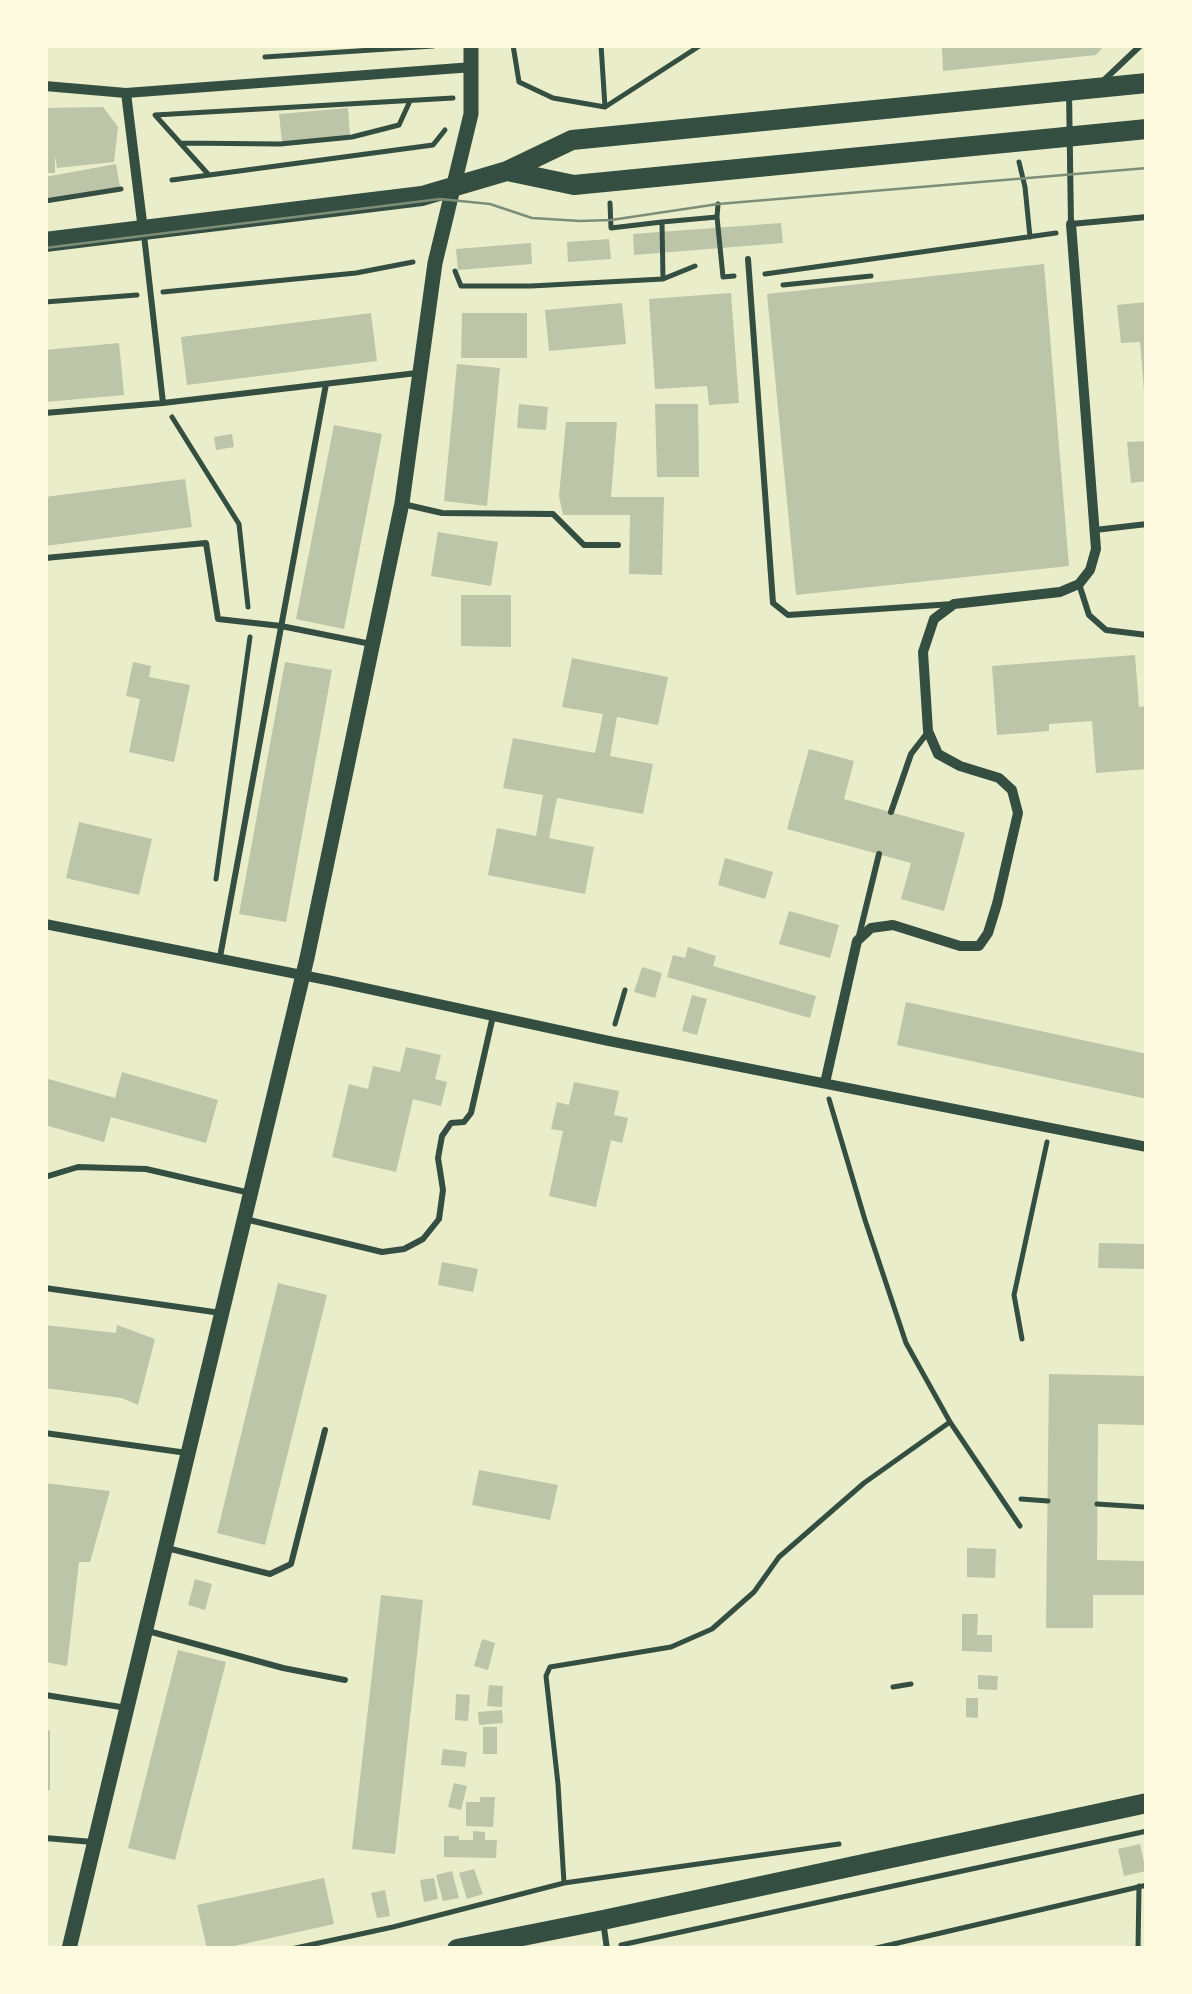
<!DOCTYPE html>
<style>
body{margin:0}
#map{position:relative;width:1192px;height:1994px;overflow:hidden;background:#e9edc9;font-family:"Noto Sans",sans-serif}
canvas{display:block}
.frame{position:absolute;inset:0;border:48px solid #fefae0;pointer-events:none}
</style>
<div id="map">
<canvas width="1192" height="1994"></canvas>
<div class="frame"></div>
</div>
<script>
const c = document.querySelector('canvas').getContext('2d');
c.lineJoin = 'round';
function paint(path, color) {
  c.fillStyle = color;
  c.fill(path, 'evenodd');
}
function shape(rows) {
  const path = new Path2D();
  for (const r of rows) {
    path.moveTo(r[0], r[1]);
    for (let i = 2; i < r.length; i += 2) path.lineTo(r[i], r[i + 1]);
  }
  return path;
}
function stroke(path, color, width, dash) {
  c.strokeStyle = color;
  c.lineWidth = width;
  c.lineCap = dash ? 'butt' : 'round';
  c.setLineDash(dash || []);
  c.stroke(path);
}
paint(shape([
 [959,45,1105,45,1096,55,943,71,942,47],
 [103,107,118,127,114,162,57,168,55,156,55,173,45,173,45,108],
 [348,108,350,136,282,142,279,114],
 [116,164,120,187,45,201,45,177],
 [781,223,783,243,634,255,633,234],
 [609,239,611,259,568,262,567,242],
 [531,243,532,264,458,270,456,249],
 [1044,264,1069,566,796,595,767,294],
 [731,293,739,403,709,405,707,386,655,389,649,299],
 [1147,302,1147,391,1144,391,1140,342,1121,343,1117,305],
 [622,303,626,344,549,351,545,310],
 [371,313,377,361,187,385,181,337],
 [462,313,527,313,527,358,461,358],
 [119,343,124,395,45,402,45,350],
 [457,364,500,368,487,506,444,501],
 [519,404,548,407,546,430,517,428],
 [655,404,698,404,699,477,657,477],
 [566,422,617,422,611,497,664,497,662,575,629,574,630,515,563,515,559,496],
 [334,425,382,434,344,629,296,619],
 [232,434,234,447,216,450,214,437],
 [1147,441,1147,481,1131,483,1127,442],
 [185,479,192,527,45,546,45,497],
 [438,532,498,542,491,586,431,576],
 [461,595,511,595,511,647,461,646],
 [1135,655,1139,707,1147,706,1147,769,1096,773,1092,721,1049,724,1049,731,997,735,992,666],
 [572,658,668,677,658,725,617,717,610,756,653,764,643,814,557,798,549,838,594,847,585,894,488,875,497,828,536,836,543,795,503,788,513,738,595,753,603,714,562,707],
 [133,662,151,666,149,677,190,685,174,762,129,752,140,699,126,696],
 [285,662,332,670,286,922,239,914],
 [809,749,854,761,844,799,965,833,944,911,901,899,911,863,787,829],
 [79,822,152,839,139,895,66,878],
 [725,858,773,872,765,899,718,885],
 [789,911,839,925,830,958,779,944],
 [688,947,716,956,713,966,816,996,810,1018,667,977,673,955,685,958],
 [642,967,662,973,655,998,634,992],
 [692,995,707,999,697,1035,682,1031],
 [906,1002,1147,1054,1147,1099,897,1045],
 [406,1047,441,1055,435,1079,447,1082,441,1106,413,1099,396,1172,332,1157,349,1084,368,1089,373,1066,400,1072],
 [122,1072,218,1100,206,1143,111,1117,104,1142,45,1125,45,1078,115,1098],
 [574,1082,619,1091,614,1115,628,1118,622,1143,611,1140,596,1207,549,1196,563,1131,551,1129,557,1102,569,1105],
 [1099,1243,1147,1244,1147,1269,1098,1268],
 [442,1262,478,1269,473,1292,438,1285],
 [278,1283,327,1295,265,1545,217,1533],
 [45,1325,116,1333,117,1325,155,1339,138,1405,122,1398,45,1388],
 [1049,1374,1147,1376,1147,1425,1098,1424,1097,1560,1147,1561,1147,1595,1093,1595,1093,1628,1046,1628],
 [479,1470,558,1485,550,1520,472,1505],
 [45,1483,110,1491,90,1562,79,1562,67,1666,45,1662],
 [967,1548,996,1549,995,1578,967,1577],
 [195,1579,212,1584,205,1610,188,1605],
 [381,1595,423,1600,395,1854,352,1849],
 [962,1614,978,1614,977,1635,992,1635,992,1652,962,1651],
 [482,1639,495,1643,488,1670,474,1666],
 [178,1650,226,1662,175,1860,128,1848],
 [978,1675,998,1676,997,1690,978,1689],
 [489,1685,503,1686,502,1707,487,1706],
 [456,1694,470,1695,468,1721,455,1720],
 [966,1698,978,1698,978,1718,966,1717],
 [502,1710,503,1723,479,1725,478,1712],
 [483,1727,497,1727,497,1754,483,1754],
 [50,1730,50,1790,45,1791,45,1731],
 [443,1749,467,1752,465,1767,441,1765],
 [454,1783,467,1786,461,1810,448,1807],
 [480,1797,495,1797,493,1827,466,1826,466,1802,480,1802],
 [473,1831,485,1832,485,1840,497,1840,496,1858,444,1857,444,1836,459,1836,459,1840,473,1840],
 [1140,1844,1146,1871,1124,1876,1118,1849],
 [474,1869,483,1894,467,1899,459,1873],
 [452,1871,459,1898,443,1901,436,1875],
 [324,1878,334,1924,221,1949,207,1949,197,1905],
 [434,1878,438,1899,424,1902,420,1880],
 [385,1890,390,1916,377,1918,371,1893]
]), '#bcc5a7');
stroke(shape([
 [513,45,519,82,553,98,605,107,701,45],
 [601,45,605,107],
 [265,57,433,46],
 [180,143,280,144,352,137,399,125,410,101],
 [1019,162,1025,187,1030,237],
 [208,174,155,115,453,98],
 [172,180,433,145,445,130],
 [45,201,121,189],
 [610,203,611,228,662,222],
 [717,217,723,277,734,276],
 [455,271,461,286,531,286,663,279,695,266],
 [765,274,1056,233],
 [663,279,662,222,717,217,718,204],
 [783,285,871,276],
 [163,292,356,273,413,262],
 [45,302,137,295],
 [172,417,239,524,248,607],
 [216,879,250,637],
 [615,1024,625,990],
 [829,1099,865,1220,906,1343,950,1422,1020,1526],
 [1022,1339,1014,1295,1047,1142],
 [1021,1499,1048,1501],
 [1097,1504,1144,1507],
 [893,1687,911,1684],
 [564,1883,558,1784,546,1676,550,1667,671,1647,712,1629,754,1592,779,1557,864,1483,950,1422],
 [621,1945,1147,1831],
 [291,1949,393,1927,564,1883,839,1844],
 [872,1949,1147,1885],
 [1138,1949,1139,1886]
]), '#344e41', 5);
stroke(shape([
 [1102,82,1141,45],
 [1069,92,1071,224,1147,217],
 [144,235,163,403],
 [748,259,773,603,788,615,953,604],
 [45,413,163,403,417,373],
 [403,504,442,513,553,514,584,545,618,545],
 [1095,530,1147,524],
 [45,558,206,543,218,619,281,626,371,644],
 [1079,584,1089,615,1106,630,1147,635],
 [891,812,911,754,928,732],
 [858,940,879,854],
 [220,957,326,384],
 [45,1177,78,1167,146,1169,250,1193],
 [245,1219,382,1252,404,1249,423,1239,439,1219,443,1190,438,1158,442,1136,451,1123,464,1122,471,1113,493,1016],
 [45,1288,221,1313],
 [45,1433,187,1453],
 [167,1548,270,1574,291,1564,325,1430],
 [148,1631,283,1668,345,1680],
 [45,1695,127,1708],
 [45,1838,93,1842],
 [603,1921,607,1949]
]), '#344e41', 6);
stroke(shape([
 [45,86,126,93,473,67],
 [126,93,143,230],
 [45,924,332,981,609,1041,1147,1147],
 [825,1083,857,941,871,928,893,925,960,946,979,946,988,933,997,904,1018,813,1012,790,999,778,960,766,938,754,928,731,923,652,934,619,954,604,1060,592,1079,584,1090,570,1096,549,1071,224]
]), '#344e41', 10);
stroke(shape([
 [69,1949,307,958,402,503,435,263,471,114,471,45]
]), '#344e41', 15);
stroke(shape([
 [507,171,574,185,1147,129],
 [45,242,422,196,507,171,572,140,1147,83],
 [457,1949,603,1920,1147,1803]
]), '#344e41', 20);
stroke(shape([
 [45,248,440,199,490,204,532,218,580,221,611,220,718,204,1147,168]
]), '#7c8e77', 2.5);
</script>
